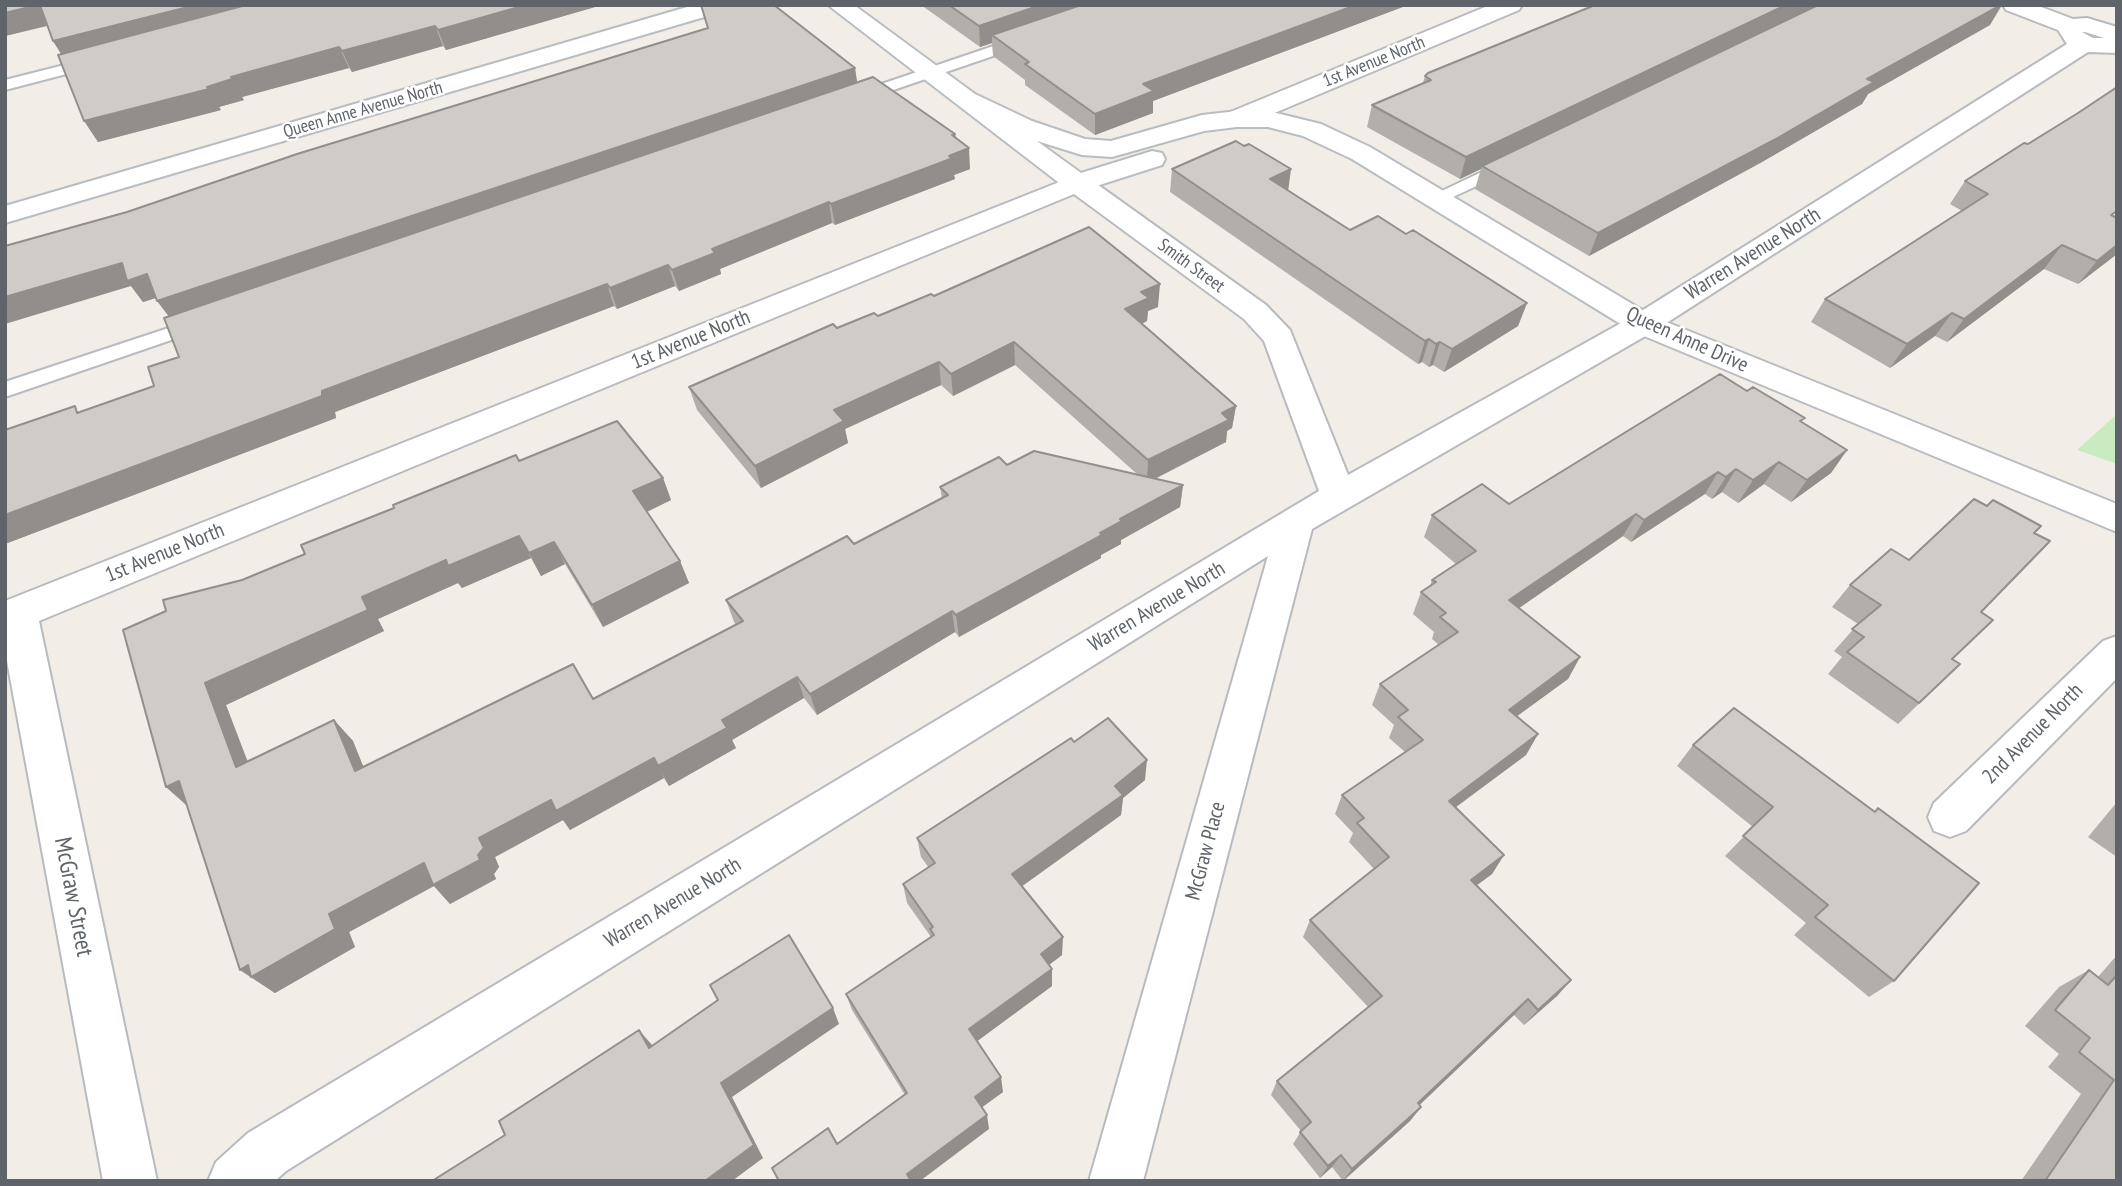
<!DOCTYPE html>
<style>
body{margin:0}
#map{position:relative;width:2122px;height:1186px;overflow:hidden;background:#f2eee7;font-family:"PT Sans Narrow",sans-serif}
canvas{display:block}
.frame{position:absolute;inset:0;border:7px solid #5e6469;pointer-events:none}
</style>
<div id="map">
<canvas width="2122" height="1186"></canvas>
<div class="frame"></div>
</div>
<script>
const c = document.querySelector('canvas').getContext('2d');
c.lineJoin = 'round';
function paint(path, color) {
  c.fillStyle = color;
  c.fill(path, 'evenodd');
}
function shape(rows) {
  const path = new Path2D();
  for (const r of rows) {
    path.moveTo(r[0], r[1]);
    for (let i = 2; i < r.length; i += 2) path.lineTo(r[i], r[i + 1]);
  }
  return path;
}
function stroke(path, color, width, dash) {
  c.strokeStyle = color;
  c.lineWidth = width;
  c.lineCap = dash ? 'butt' : 'round';
  c.setLineDash(dash || []);
  c.stroke(path);
}
function write(font, color, halo, rows, align = 'center') {
  c.font = font + ' "PT Sans Narrow",sans-serif';
  c.lineWidth = 5;
  c.setLineDash([]);
  c.textBaseline = 'middle';
  c.strokeStyle = halo;
  c.fillStyle = color;
  for (const [text, x, y, turn = 0] of rows) {
    c.save();
    c.translate(x, y);
    c.rotate((+turn || 0) * Math.PI / 180);
    c.textAlign = isNaN(turn) ? turn : align;
    if (halo) c.strokeText(text, 0, 0);
    c.fillText(text, 0, 0);
    c.restore();
  }
}
paint(shape([
 [2117,414,2117,464,2077,450]
]), '#c8ebc1');
const service = shape([
 [1023,36,1028,38,1028,44,864,100,852,100,850,97,852,94,1023,36],
 [96,57,104,62,101,65,5,90,5,80,96,57],
 [1507,160,1516,165,1513,169,1440,203,1428,203,1425,199,1507,160],
 [202,317,212,323,209,327,5,397,5,382,202,317]
]);
const minor = shape([
 [1490,5,1522,5,1519,10,1246,125,1237,127,1228,125,1224,119,1228,113,1490,5],
 [2003,5,2036,5,2073,19,2087,18,2117,27,2117,53,2088,52,1654,331,1312,529,1143,1181,1089,1181,1268,556,286,1171,275,1181,208,1181,216,1162,248,1133,1319,491,1264,341,1244,319,1074,194,39,621,157,1181,103,1181,5,650,5,601,1077,175,1087,177,1266,305,1290,330,1348,475,1632,317,2067,44,2058,30,2006,10,2003,5],
 [2082,32,2085,32,2104,38,2093,38,2082,32],
 [2117,636,2117,678,1966,831,1950,837,1934,831,1928,817,1934,803,2103,641,2117,636]
]);
const secondary = shape([
 [694,5,731,5,728,10,5,223,5,206,694,5],
 [828,5,854,5,975,94,1032,121,1085,139,1111,141,1202,115,1237,111,1268,111,1321,124,1370,147,1654,317,2117,504,2117,532,1632,331,1352,159,1303,136,1268,127,1237,127,1204,131,1112,157,1082,155,1037,141,1081,173,1152,151,1162,153,1165,159,1162,165,1087,189,1067,189,828,5]
]);
stroke(service, '#b7bbbf', 4);
stroke(minor, '#b7bbbf', 4);
stroke(secondary, '#b8bdc2', 4);
paint(service, '#fff');
paint(minor, '#fff');
paint(secondary, '#fff');
paint(shape([
 [5,5,602,5,446,50,443,46,352,72,349,68,242,97,244,100,219,107,221,110,98,142,61,54,53,41,48,26,5,36],
 [701,5,855,68,857,82,955,134,956,138,970,169,954,175,955,179,835,225,832,223,720,269,721,274,679,291,675,286,617,309,614,306,335,412,336,418,5,544,5,430,81,412,154,386,179,357,169,316,156,298,143,302,131,286,127,212,707,28],
 [921,5,1408,5,1153,101,1153,113,1095,135,1025,85,1025,80,993,56,992,43,980,47],
 [1990,25,1868,94,1862,104,1762,162,1589,256,1475,189,1481,169,1460,179,1367,127,1372,105,1423,83,1425,76],
 [2028,144,2117,254,2078,284,2044,269,1947,342,1935,336,1890,368,1811,322,1825,299,1962,211,1950,204,1965,181],
 [1244,146,1288,191,1350,230,1406,234,1527,303,1518,326,1444,372,1433,365,1429,367,1422,362,1418,364,1170,192,1172,169],
 [934,296,1158,307,1148,311,1147,321,1142,324,1236,406,1232,428,1227,431,1226,442,1155,478,1183,485,1180,507,1121,540,1121,544,1101,555,1101,558,959,637,955,632,817,715,804,698,732,740,736,748,669,786,664,778,570,830,563,820,495,857,499,867,494,874,496,879,450,904,434,886,349,932,355,947,275,993,240,970,187,806,166,787,242,580,305,554,519,461,663,478,671,500,647,512,680,561,689,583,603,627,565,564,541,576,531,558,462,588,458,583,378,619,384,631,226,705,248,762,334,720,353,741,363,766,593,699,736,625,734,622,726,600,854,544,942,499,940,487,1007,465,1137,474,1015,365,953,396,941,385,845,429,848,443,761,488,697,410,689,387,837,328,878,316],
 [1747,391,1802,423,1847,450,1831,473,1791,502,1764,484,1738,503,1722,492,1712,499,1705,494,1631,542,1623,536,1519,608,1580,657,1568,679,1517,716,1538,734,1526,755,1455,808,1504,855,1492,874,1476,886,1571,980,1557,996,1524,1025,1514,1015,1419,1105,1421,1107,1410,1121,1343,1181,1332,1167,1320,1178,1293,1144,1301,1131,1271,1095,1277,1081,1368,1007,1303,937,1310,920,1374,869,1349,842,1353,833,1335,814,1342,795,1405,752,1389,738,1394,725,1372,705,1380,684,1439,645,1432,639,1434,632,1413,614,1421,592,1430,586,1432,580,1456,564,1424,537,1432,515,1509,504],
 [2035,533,1981,612,1953,659,1960,664,1898,724,1828,674,1842,657,1834,651,1858,624,1832,607,1850,585,1909,560],
 [1734,708,1894,981,1869,997,1794,935,1806,923,1725,856,1753,827,1677,766,1693,745],
 [1074,742,1145,780,1123,798,1121,815,1022,886,1062,955,1049,965,1052,986,977,1041,1003,1092,982,1107,989,1129,837,1144,905,1095,852,1010,846,994,931,937,907,903,903,884,929,868,921,857,917,838],
 [2117,802,2117,857,2088,837],
 [2117,955,2117,1181,2021,1181,2081,1094,2048,1067,2059,1054,2025,1026,2059,987,2089,970,2098,977]
]), '#b2afaa');
paint(shape([
 [38,5,40,5,53,24,5,36,5,13],
 [196,5,284,5,66,61,53,41],
 [526,5,602,5,446,50,438,30],
 [1041,5,1102,5,992,35,992,43,980,47,979,26],
 [1356,5,1408,5,1153,101,1153,113,1095,135,1095,114,1143,84],
 [1786,5,1819,5,1482,166,1481,169,1460,179,1466,157],
 [2002,5,1990,25,1868,94,1862,104,1762,162,1589,256,1598,233,1867,79],
 [435,26,443,46,352,72,342,51],
 [339,47,349,68,242,97,244,100,219,107,221,110,98,142,84,121,207,87,231,77],
 [855,68,858,89,173,322,157,301],
 [955,134,957,153,969,148,970,169,954,175,955,179,835,225,831,204],
 [1291,169,1288,192,1270,179],
 [829,202,832,223,720,269,721,274,679,291,672,270,712,249],
 [2062,245,2044,269,1947,342,1964,319],
 [2117,245,2117,254,2078,284,2097,261],
 [122,263,147,274,162,296,143,302,131,286,5,324,5,297],
 [668,265,675,286,617,309,610,288],
 [607,284,614,306,335,412,336,418,5,544,5,515,322,391],
 [1160,284,1158,307,1148,311,1147,321,1124,332,1125,309,1141,292],
 [1527,303,1518,326,1444,372,1452,349],
 [1952,313,1935,336,1890,368,1907,344],
 [1429,339,1422,362,1418,364,1425,341],
 [1014,342,1015,365,953,396,951,374],
 [1440,342,1433,365,1429,367,1436,344],
 [939,362,941,385,845,429,848,443,761,488,755,466,834,410],
 [1236,406,1232,428,1227,431,1226,442,1147,483,1148,460,1222,413],
 [1847,450,1831,473,1791,502,1807,480],
 [1779,462,1764,484,1738,503,1753,480],
 [1736,469,1722,492,1712,499,1726,477],
 [1718,472,1705,494,1631,542,1644,520],
 [663,478,671,500,642,514,633,491],
 [1183,485,1180,507,1121,540,1121,544,1101,555,1101,558,959,637,956,615,1100,533,1120,519],
 [1636,514,1623,536,1499,622,1509,600],
 [519,536,531,558,462,588,458,583,378,619,384,631,226,705,257,787,236,767,205,683,362,597,446,560],
 [554,542,565,564,541,576,529,553],
 [680,561,689,583,603,627,592,605],
 [952,611,955,632,817,715,810,694],
 [1580,657,1568,679,1498,730,1509,710],
 [797,677,804,698,732,740,736,748,669,786,658,766,722,720],
 [334,720,353,741,373,791,355,771],
 [1538,734,1526,755,1438,820,1449,801],
 [654,758,664,778,570,830,563,820,495,857,499,867,494,874,496,879,450,904,434,886,349,932,355,947,275,993,240,970,329,914,424,863,478,855,479,838,551,800],
 [1147,760,1145,780,1123,798,1121,815,1014,892,1012,874],
 [179,781,189,807,166,787],
 [1504,855,1492,874,1459,898,1471,880],
 [1063,937,1062,955,1041,971,1041,954],
 [1052,969,1052,986,972,1045,969,1029],
 [1571,980,1557,996,1524,1025,1538,1010],
 [1528,999,1514,1015,1407,1117,1418,1103],
 [833,1008,839,1024,732,1097,763,1158,732,1181,705,1181,721,1083],
 [639,1030,652,1045,662,1063,649,1048],
 [1001,1077,1003,1092,977,1111,975,1097],
 [1421,1107,1410,1121,1343,1181,1352,1169],
 [987,1115,989,1129,920,1181,910,1181,907,1174],
 [1341,1155,1332,1167,1320,1178,1328,1166]
]), '#918e8b');
const building = shape([
 [5,5,38,5,5,13,5,5],
 [40,5,196,5,53,41,40,5],
 [246,5,526,5,438,30,435,26,342,51,339,47,231,77,232,79,207,87,209,89,84,121,58,55,246,5],
 [701,5,774,5,855,68,157,301,147,274,127,281,122,263,5,297,5,246,127,212,297,154,708,28,701,5],
 [949,5,1041,5,979,26,949,5],
 [1081,5,1356,5,1143,84,1154,91,1095,114,1025,64,1029,62,992,35,1081,5],
 [1595,5,1786,5,1466,157,1372,105,1431,80,1425,76,1428,73,1595,5],
 [1818,5,2001,5,1867,79,1874,82,1774,140,1598,233,1482,166,1818,5],
 [873,77,955,134,952,135,969,148,949,156,953,158,831,204,829,202,712,249,715,253,672,270,668,265,610,288,607,284,322,391,322,396,5,515,5,430,75,406,77,413,154,386,148,367,179,357,164,318,873,77],
 [2117,87,2117,211,2111,215,2117,218,2117,245,2097,261,2062,245,1964,319,1952,313,1907,344,1825,299,1988,194,1965,181,2024,143,2028,144,2078,113,2117,87],
 [1236,141,1244,146,1249,144,1291,169,1270,179,1350,230,1378,216,1406,234,1413,230,1527,303,1452,349,1440,342,1436,344,1429,339,1425,341,1172,169,1236,141],
 [1089,227,1160,284,1141,292,1149,298,1125,309,1236,406,1222,413,1229,420,1148,460,1014,342,951,374,939,362,834,410,844,421,755,466,689,387,833,324,837,328,874,313,878,316,931,294,934,296,1089,227],
 [1720,374,1747,391,1753,387,1805,418,1800,421,1847,450,1807,480,1779,462,1753,480,1736,469,1726,477,1718,472,1644,520,1636,514,1509,600,1580,657,1509,710,1538,734,1449,801,1504,855,1471,880,1571,980,1538,1010,1528,999,1418,1103,1421,1107,1352,1169,1341,1155,1328,1166,1300,1132,1311,1122,1277,1081,1382,996,1310,920,1389,857,1357,823,1364,818,1342,795,1423,740,1398,717,1408,710,1380,684,1458,632,1440,617,1446,613,1421,592,1436,582,1432,580,1476,551,1432,515,1482,484,1509,504,1720,374],
 [617,421,663,478,633,491,680,561,592,605,554,542,529,553,519,536,448,566,446,560,362,597,368,610,205,683,236,767,334,720,355,771,573,664,593,699,743,621,726,600,847,536,854,544,948,495,940,487,999,457,1007,465,1034,451,1183,485,1120,519,1122,521,1100,533,1102,535,956,615,952,611,810,694,797,677,722,720,727,728,658,766,654,758,556,811,551,800,479,838,484,848,478,855,480,860,433,885,424,863,329,914,335,929,251,977,248,965,240,970,179,781,166,787,123,630,166,611,163,600,242,580,305,554,301,545,394,508,393,505,516,455,519,461,617,421],
 [1974,499,1987,506,1993,500,2041,526,2034,533,2050,541,1981,612,1993,620,1952,659,1960,664,1919,703,1847,652,1864,637,1852,629,1881,605,1850,585,1891,549,1909,560,1974,499],
 [1734,708,1875,812,1878,808,1979,883,1894,981,1815,917,1828,905,1743,836,1773,807,1693,745,1734,708],
 [1108,718,1147,760,1115,786,1123,795,1012,874,1063,937,1041,954,1052,969,969,1029,1001,1077,975,1097,987,1115,907,1174,911,1181,779,1181,772,1168,828,1128,837,1144,907,1093,846,994,934,935,930,929,933,927,903,884,935,863,917,838,1071,738,1074,742,1108,718],
 [789,935,833,1008,721,1083,754,1145,705,1181,432,1181,505,1135,499,1121,639,1030,649,1048,718,1000,710,985,789,935],
 [2089,970,2108,985,2117,975,2117,1181,2045,1181,2114,1080,2079,1052,2090,1038,2055,1010,2089,970]
]);
paint(building, '#cfcbc6');
stroke(building, '#918e8b', 2);
write('18px', '#5e6469', '#fff', [
 ["1st Avenue North",1374,62,-22],
 ["Queen Anne Avenue North",363,110,-16],
 ["Smith Street",1191,266,36]
]);
write('21px', '#5e6469', '#fff', [
 ["Warren Avenue North",1753,254,-32],
 ["1st Avenue North",691,340,-22],
 ["Queen Anne Drive",1687,340,24],
 ["1st Avenue North",165,553,-22],
 ["Warren Avenue North",1157,607,-31],
 ["2nd Avenue North",2033,734,-45],
 ["McGraw Place",1206,851,-75],
 ["Warren Avenue North",673,903,-31]
]);
write('24px', '#5e6469', '#fff', [
 ["McGraw Street",73,897,79]
]);
</script>
